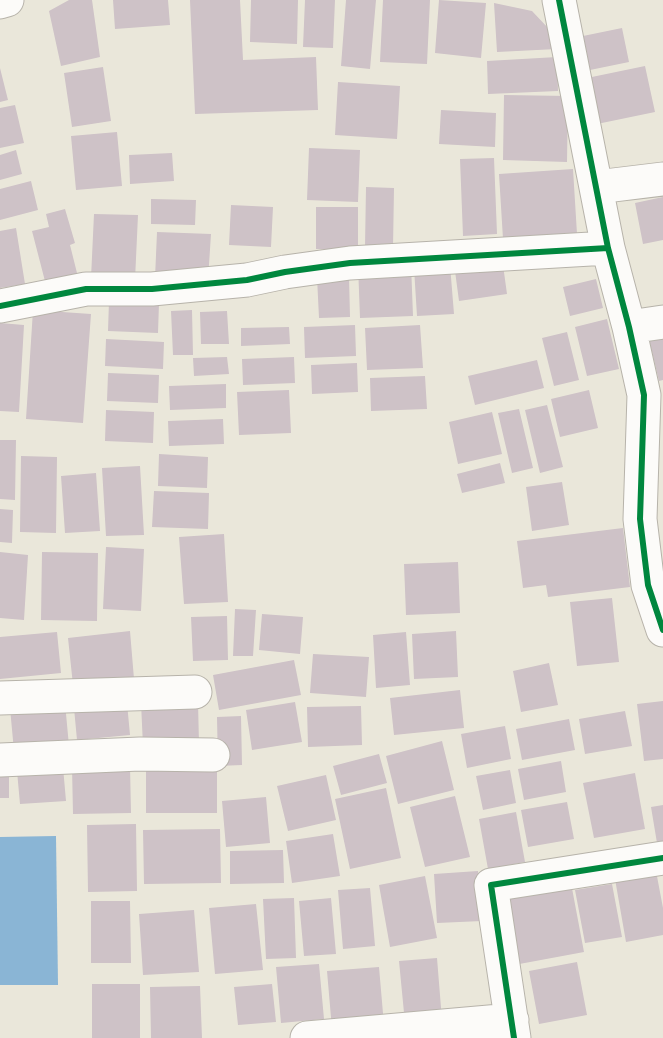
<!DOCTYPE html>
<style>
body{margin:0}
canvas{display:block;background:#eae7da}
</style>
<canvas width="663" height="1038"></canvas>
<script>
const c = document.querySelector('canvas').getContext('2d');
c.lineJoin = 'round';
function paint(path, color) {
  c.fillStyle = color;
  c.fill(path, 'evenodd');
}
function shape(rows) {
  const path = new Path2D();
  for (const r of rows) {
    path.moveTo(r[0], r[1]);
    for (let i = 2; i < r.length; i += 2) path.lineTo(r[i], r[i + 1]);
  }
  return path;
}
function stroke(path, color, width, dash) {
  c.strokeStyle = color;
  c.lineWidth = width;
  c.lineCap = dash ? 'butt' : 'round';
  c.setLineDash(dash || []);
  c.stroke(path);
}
paint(shape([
 [56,836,58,985,0,985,0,837]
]), '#8ab5d5');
paint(shape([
 [69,0,92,0,100,57,61,66,49,11],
 [113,0,168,0,170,25,115,29],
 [190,0,240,0,243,60,316,57,318,110,195,114],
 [251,0,298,0,297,44,250,42],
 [305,0,335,0,333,48,303,47],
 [346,0,376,0,370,69,341,66],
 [383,0,430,0,427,64,380,62],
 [439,0,486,3,481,58,435,53],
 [494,3,532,11,549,29,557,49,497,52],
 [622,28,629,62,590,70,583,36],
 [557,57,558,91,488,94,487,61],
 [645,66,655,112,597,124,587,78],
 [103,67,111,121,72,127,64,73],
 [0,68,8,100,0,102],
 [338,82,400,86,397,139,335,135],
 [504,95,568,96,567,162,503,160],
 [15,105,24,143,0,148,0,108],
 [441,110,496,113,495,147,439,144],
 [117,132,122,186,76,190,71,136],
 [309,148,360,150,358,202,307,200],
 [16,150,22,174,0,180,0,155],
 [172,153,174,181,130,184,129,155],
 [494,158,497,234,463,236,460,159],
 [573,169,577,234,503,239,499,174],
 [31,181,38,210,0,220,0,189],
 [366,187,394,188,393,248,365,247],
 [663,197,663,240,643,244,635,203],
 [151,199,196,200,195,225,151,224],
 [231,205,273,207,271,247,229,245],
 [316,207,358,207,358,250,316,249],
 [65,209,75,243,70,245,78,277,46,285,32,231,49,227,46,214],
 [94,214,138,215,135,280,91,278],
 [16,228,25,284,0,288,0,231],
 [157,232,211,234,208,280,155,278],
 [411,264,413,316,360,318,358,265],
 [450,265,454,314,417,316,414,268],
 [503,265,507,294,459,301,455,271],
 [317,277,349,277,350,317,319,318],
 [596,279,603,308,570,316,563,287],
 [109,301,159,303,158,333,108,331],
 [33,310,91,314,83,423,26,419],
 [192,310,193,355,173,355,171,311],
 [227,311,229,344,201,344,200,312],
 [607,319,619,369,587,376,575,327],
 [0,323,24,325,19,412,0,411],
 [355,325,356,356,305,358,304,327],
 [420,325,423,368,367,370,365,328],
 [289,327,290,344,241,346,241,328],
 [567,332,579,380,554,386,542,338],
 [663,336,663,380,659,381,649,339],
 [106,339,164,342,163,369,105,366],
 [227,357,229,374,194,376,193,358],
 [294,357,295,383,243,385,242,359],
 [537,360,544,388,475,405,468,376],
 [357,363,358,392,312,394,311,365],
 [108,373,159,375,158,403,107,401],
 [425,376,427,409,371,411,370,378],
 [226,384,226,408,170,410,169,386],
 [289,390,291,433,239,435,237,392],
 [589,390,598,428,560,437,551,399],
 [547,405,563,467,540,473,525,410],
 [519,409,533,468,512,473,498,413],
 [106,410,154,412,153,443,105,441],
 [492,412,502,454,458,464,449,422],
 [223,419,224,444,169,446,168,421],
 [0,440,16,440,15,500,0,499],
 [159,454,208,457,207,488,158,486],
 [21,456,57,457,56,533,20,532],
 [500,463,505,483,462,493,457,474],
 [140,466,144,535,106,536,102,468],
 [96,473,100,531,65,533,61,476],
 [562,482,569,525,532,531,526,487],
 [154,491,209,493,208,529,152,527],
 [0,509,13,510,12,543,0,542],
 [623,528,630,587,548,597,546,585,523,588,517,541],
 [224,534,228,602,184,604,179,537],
 [106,547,144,549,141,611,103,609],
 [0,552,28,555,24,620,0,618],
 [42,552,98,553,97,621,41,620],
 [458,562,460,613,406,615,404,564],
 [612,598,619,662,577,666,570,602],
 [235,609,256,610,253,656,233,656],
 [262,614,303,617,300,654,259,650],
 [227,616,228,660,193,661,191,617],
 [130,631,134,679,73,685,68,638],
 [456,631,458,677,414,679,412,634],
 [57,632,61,673,0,679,0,637],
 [406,632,410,685,376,688,373,635],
 [313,654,369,657,366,697,310,693],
 [294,660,301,695,219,710,213,675],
 [549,663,558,705,521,712,513,671],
 [460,690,464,728,394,735,390,698],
 [663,701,663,759,644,761,637,704],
 [198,702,199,744,143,746,141,703],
 [295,702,302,742,252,750,246,710],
 [65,703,69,746,14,751,10,708],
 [127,703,130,735,77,740,74,708],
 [361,706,362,745,308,747,307,707],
 [625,711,632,746,585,754,579,719],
 [241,716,242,765,218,766,217,717],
 [569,719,575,750,522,760,516,729],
 [505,726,511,759,467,768,461,734],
 [442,741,454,790,398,804,386,756],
 [379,754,387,783,341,795,333,766],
 [561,761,566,792,524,800,518,769],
 [130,766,131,813,73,814,72,767],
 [0,767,9,767,9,798,0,798],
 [63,767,66,801,20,804,17,771],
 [510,770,516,803,483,810,476,776],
 [146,771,217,771,217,813,146,813],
 [635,773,645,829,594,838,583,783],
 [326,775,336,820,288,831,277,786],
 [386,788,401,858,350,869,335,799],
 [455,796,470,857,425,867,410,807],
 [266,797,270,843,226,847,222,801],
 [567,802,574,839,528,847,521,810],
 [663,805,663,842,657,843,651,807],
 [516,812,525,862,488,869,479,819],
 [136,824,137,891,88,892,87,825],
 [220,829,221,883,144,884,143,830],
 [333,834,340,876,292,883,286,841],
 [283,850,284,883,230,884,230,851],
 [478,871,482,921,437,923,434,874],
 [656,871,663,908,663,935,626,942,615,879],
 [425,876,437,938,390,947,379,885],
 [571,883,584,952,514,965,501,896],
 [612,884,622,937,585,943,575,890],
 [370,888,375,946,343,949,338,890],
 [294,898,296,958,266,959,263,899],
 [331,898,336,954,304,956,299,901],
 [91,901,130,901,131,963,91,963],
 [256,904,263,970,215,974,209,908],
 [194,910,199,972,143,975,139,914],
 [437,958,442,1020,405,1023,399,961],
 [577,962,587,1015,539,1024,529,971],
 [319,964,324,1019,281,1023,276,967],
 [379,967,384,1025,332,1029,327,971],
 [92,984,140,984,140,1038,92,1038],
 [272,984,276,1022,238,1025,234,987],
 [200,986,202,1038,151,1038,150,987]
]), '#cec2c7');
const minor = shape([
 [559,0,608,248,629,327,644,395,640,519,648,585,663,630],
 [0,2,7,0],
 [597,187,663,179],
 [0,306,86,289,152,289,247,280,285,272,350,263,608,248],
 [629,327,663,322],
 [0,698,195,692],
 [0,760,140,754,213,755],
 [307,1038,512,1020],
 [514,1038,491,885,663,858]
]);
stroke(minor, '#b7b3aa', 35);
stroke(minor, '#fcfbf9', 33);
stroke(shape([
 [559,0,608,248,629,327,644,395,640,519,648,585,663,630],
 [0,306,86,289,152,289,247,280,285,272,350,263,608,248],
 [514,1038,491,885,663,858]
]), '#00873e', 6);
</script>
